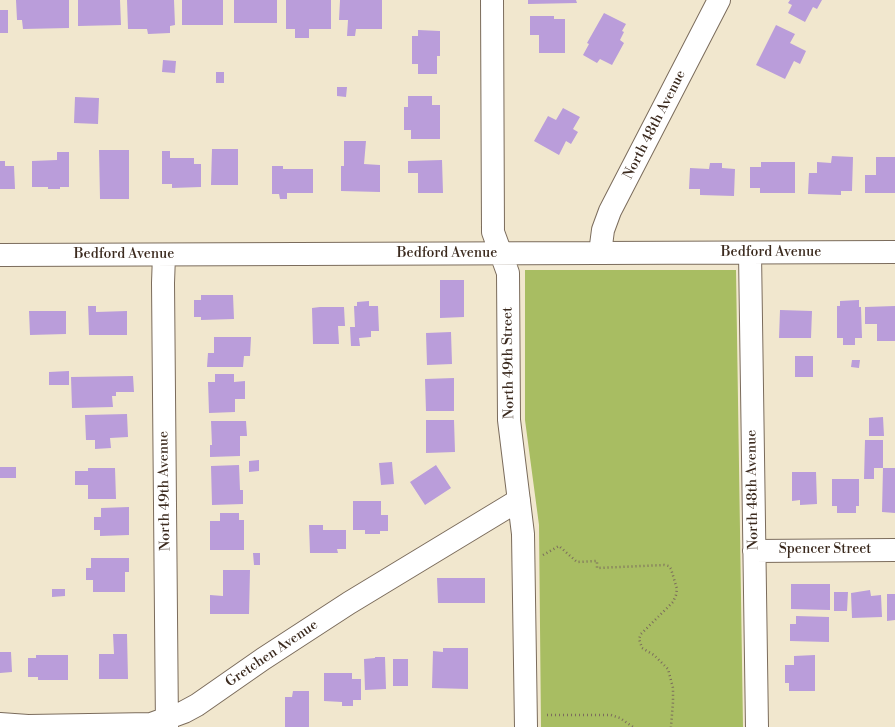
<!DOCTYPE html>
<style>
body{margin:0}
canvas{display:block;background:#f1e7ce}
</style>
<canvas width="895" height="727"></canvas>
<script>
const c = document.querySelector('canvas').getContext('2d');
c.lineJoin = 'round';
function paint(path, color) {
  c.fillStyle = color;
  c.fill(path, 'evenodd');
}
function shape(rows) {
  const path = new Path2D();
  for (const r of rows) {
    path.moveTo(r[0], r[1]);
    for (let i = 2; i < r.length; i += 2) path.lineTo(r[i], r[i + 1]);
  }
  return path;
}
function stroke(path, color, width, dash) {
  c.strokeStyle = color;
  c.lineWidth = width;
  c.lineCap = dash ? 'butt' : 'round';
  c.setLineDash(dash || []);
  c.stroke(path);
}
function write(font, color, halo, rows, align = 'center') {
  c.font = font + ' "Libre Bodoni",serif';
  c.lineWidth = 3;
  c.setLineDash([]);
  c.textBaseline = 'middle';
  c.strokeStyle = halo;
  c.fillStyle = color;
  for (const [text, x, y, turn = 0] of rows) {
    c.save();
    c.translate(x, y);
    c.rotate((+turn || 0) * Math.PI / 180);
    c.textAlign = isNaN(turn) ? turn : align;
    if (halo) c.strokeText(text, 0, 0);
    c.fillText(text, 0, 0);
    c.restore();
  }
}
paint(shape([
 [525,270,736,270,743,727,541,727,539,525,525,420]
]), '#a8bd62');
paint(shape([
 [16,0,69,0,69,28,23,29,22,20,17,20],
 [78,0,120,0,121,25,78,26],
 [127,0,174,0,175,25,170,26,170,33,148,34,147,29,128,29],
 [182,0,223,0,223,25,182,25],
 [234,0,277,0,277,23,234,23],
 [286,0,331,0,331,29,309,29,309,38,295,38,295,29,286,29],
 [340,0,382,0,382,29,356,29,355,36,347,36,348,20,339,20],
 [528,0,576,0,577,3,528,4],
 [790,0,822,0,817,9,813,7,805,22,788,13,792,5,788,3],
 [0,10,8,10,8,33,0,33],
 [604,13,626,24,622,31,624,32,620,40,624,43,612,65,600,59,597,63,583,55,589,44,587,43],
 [530,16,554,16,554,19,565,19,565,53,539,53,539,35,530,35],
 [776,25,795,34,790,43,806,51,800,64,794,61,785,79,756,65],
 [418,30,440,31,440,56,437,56,437,74,418,74,418,64,412,64,412,36,418,36],
 [163,60,176,61,175,73,162,72],
 [216,72,224,72,224,83,216,83],
 [337,87,347,87,346,97,337,96],
 [408,96,432,96,432,105,440,105,440,139,411,139,411,130,404,130,404,107,408,107],
 [75,97,99,98,98,124,74,123],
 [563,108,580,117,573,129,578,132,571,144,566,141,559,155,534,141,548,116,556,120],
 [344,141,366,141,364,164,380,165,380,192,341,191,341,166,344,166],
 [212,149,238,149,238,185,211,185],
 [99,150,129,150,129,199,100,199],
 [162,151,170,151,170,158,194,158,194,164,201,164,201,187,172,188,172,184,162,184],
 [57,152,69,152,69,187,60,187,60,189,48,189,48,187,32,187,32,161,57,160],
 [832,156,853,157,852,191,841,191,841,195,808,194,809,173,817,173,817,162,831,163],
 [876,157,895,157,895,193,865,193,865,175,876,175],
 [442,160,443,193,418,193,418,173,408,173,408,161],
 [0,161,5,161,5,166,14,166,15,189,0,189],
 [761,162,795,162,795,193,760,193,760,188,750,188,750,167,761,167],
 [710,163,722,163,722,168,735,169,734,196,700,195,700,189,689,189,690,168,709,169],
 [272,166,283,166,283,169,313,169,313,193,287,193,287,199,280,199,279,194,272,194],
 [440,280,464,280,464,317,440,318],
 [201,295,233,295,234,319,201,320,201,317,194,317,194,300,201,300],
 [859,300,859,307,861,307,862,338,855,338,855,345,843,345,843,338,837,338,837,306,840,306,840,301],
 [369,301,369,306,378,306,379,331,371,331,371,337,359,338,360,346,351,346,350,327,355,327,354,306,357,306,357,302],
 [88,306,96,306,96,312,127,311,127,335,89,335],
 [895,306,895,341,877,341,877,324,865,324,865,307],
 [320,307,344,307,345,326,338,326,339,344,313,344,312,308],
 [780,310,812,311,811,338,779,338],
 [29,311,66,311,66,334,30,335],
 [451,332,452,364,427,365,426,333],
 [214,337,251,337,250,356,244,356,243,367,207,367,208,353,214,353],
 [795,356,813,356,813,377,795,377],
 [852,360,860,360,859,368,851,367],
 [69,371,69,385,49,385,49,372],
 [215,374,234,374,234,382,245,381,245,399,235,399,235,412,209,413,208,382,215,382],
 [133,376,134,392,116,392,116,396,112,396,113,407,72,408,71,377],
 [454,378,454,411,426,411,425,379],
 [127,414,128,437,110,438,111,448,95,449,95,440,86,440,85,415],
 [883,417,884,436,869,436,869,418],
 [426,420,454,420,455,452,426,453],
 [211,421,246,421,247,436,240,436,240,456,210,457,210,445,212,445],
 [865,440,883,440,883,468,874,468,874,479,864,479],
 [259,460,259,471,249,472,249,461],
 [392,462,394,484,381,485,379,463],
 [239,465,240,490,243,490,243,504,212,505,211,466],
 [436,465,451,488,425,505,410,482],
 [0,467,16,467,16,478,0,478],
 [88,468,115,468,116,499,88,499,88,485,75,485,75,471,88,471],
 [883,468,895,468,895,513,882,512],
 [792,472,816,472,817,504,800,505,800,500,792,501],
 [832,479,859,479,859,506,856,506,856,513,837,513,837,506,832,506],
 [353,501,381,501,381,515,388,515,388,531,380,531,380,534,365,534,365,530,353,530],
 [129,507,129,535,100,536,100,530,94,530,94,517,101,517,101,508],
 [220,513,239,513,239,520,244,520,244,550,210,550,210,521,220,521],
 [309,525,323,525,323,530,346,530,346,549,337,549,338,553,310,553],
 [253,553,260,553,260,565,254,565],
 [91,558,129,558,129,572,125,572,125,592,93,592,93,580,86,580,86,568,91,568],
 [223,570,250,570,249,614,210,614,210,595,223,596],
 [437,578,485,578,485,603,438,603],
 [791,584,830,584,830,610,791,609],
 [52,589,65,589,65,596,52,597],
 [870,590,871,596,881,595,882,617,852,618,851,593],
 [834,592,848,592,847,611,834,611],
 [887,594,895,594,895,620,887,621],
 [796,616,829,617,829,642,790,641,790,624,796,624],
 [113,634,127,634,128,679,99,679,99,654,114,654],
 [443,648,468,648,468,689,432,688,433,651,443,652],
 [0,652,11,652,12,672,0,673],
 [36,655,68,655,68,680,38,680,38,677,28,677,28,658,36,658],
 [815,655,815,691,789,691,789,683,785,683,785,665,794,665,794,656],
 [375,657,385,657,386,689,365,690,364,659,375,658],
 [393,659,408,659,408,686,393,686],
 [324,673,352,673,352,679,361,679,361,700,353,700,353,706,342,706,342,702,324,701],
 [293,691,309,691,309,727,285,727,285,697,292,697]
]), '#ba9dda');
const minor = shape([
 [492,0,493,232,508,273,509,420,523,534,526,727],
 [600,253,603,230,610,211,719,0],
 [750,253,757,727],
 [0,255,895,252],
 [164,255,163,283,167,727],
 [754,551,895,550],
 [0,724,28,726,151,724,184,712,197,705,263,659,349,603,519,500]
]);
stroke(minor, '#7b6c5c', 24);
stroke(shape([
 [543,555,559,546,577,562,597,561,597,568,664,565,669,566,671,569,677,589,676,595,673,602,641,634,639,639,642,648,654,655,668,669,673,688,673,702,671,727],
 [547,715,611,715,620,718,633,727]
]), '#7b6c5c', 2.5, [1, 3]);
stroke(minor, '#fff', 22);
write('14px', '#3b2a1e', '#fff', [
 ["North 48th Avenue",655,125,-63],
 ["Bedford Avenue",771,253],
 ["Bedford Avenue",447,254],
 ["Bedford Avenue",124,255],
 ["North 49th Street",509,363,-91],
 ["North 48th Avenue",753,490,-91],
 ["North 49th Avenue",165,491,-91],
 ["Spencer Street",825,550],
 ["Gretchen Avenue",272,654,-34]
]);
</script>
